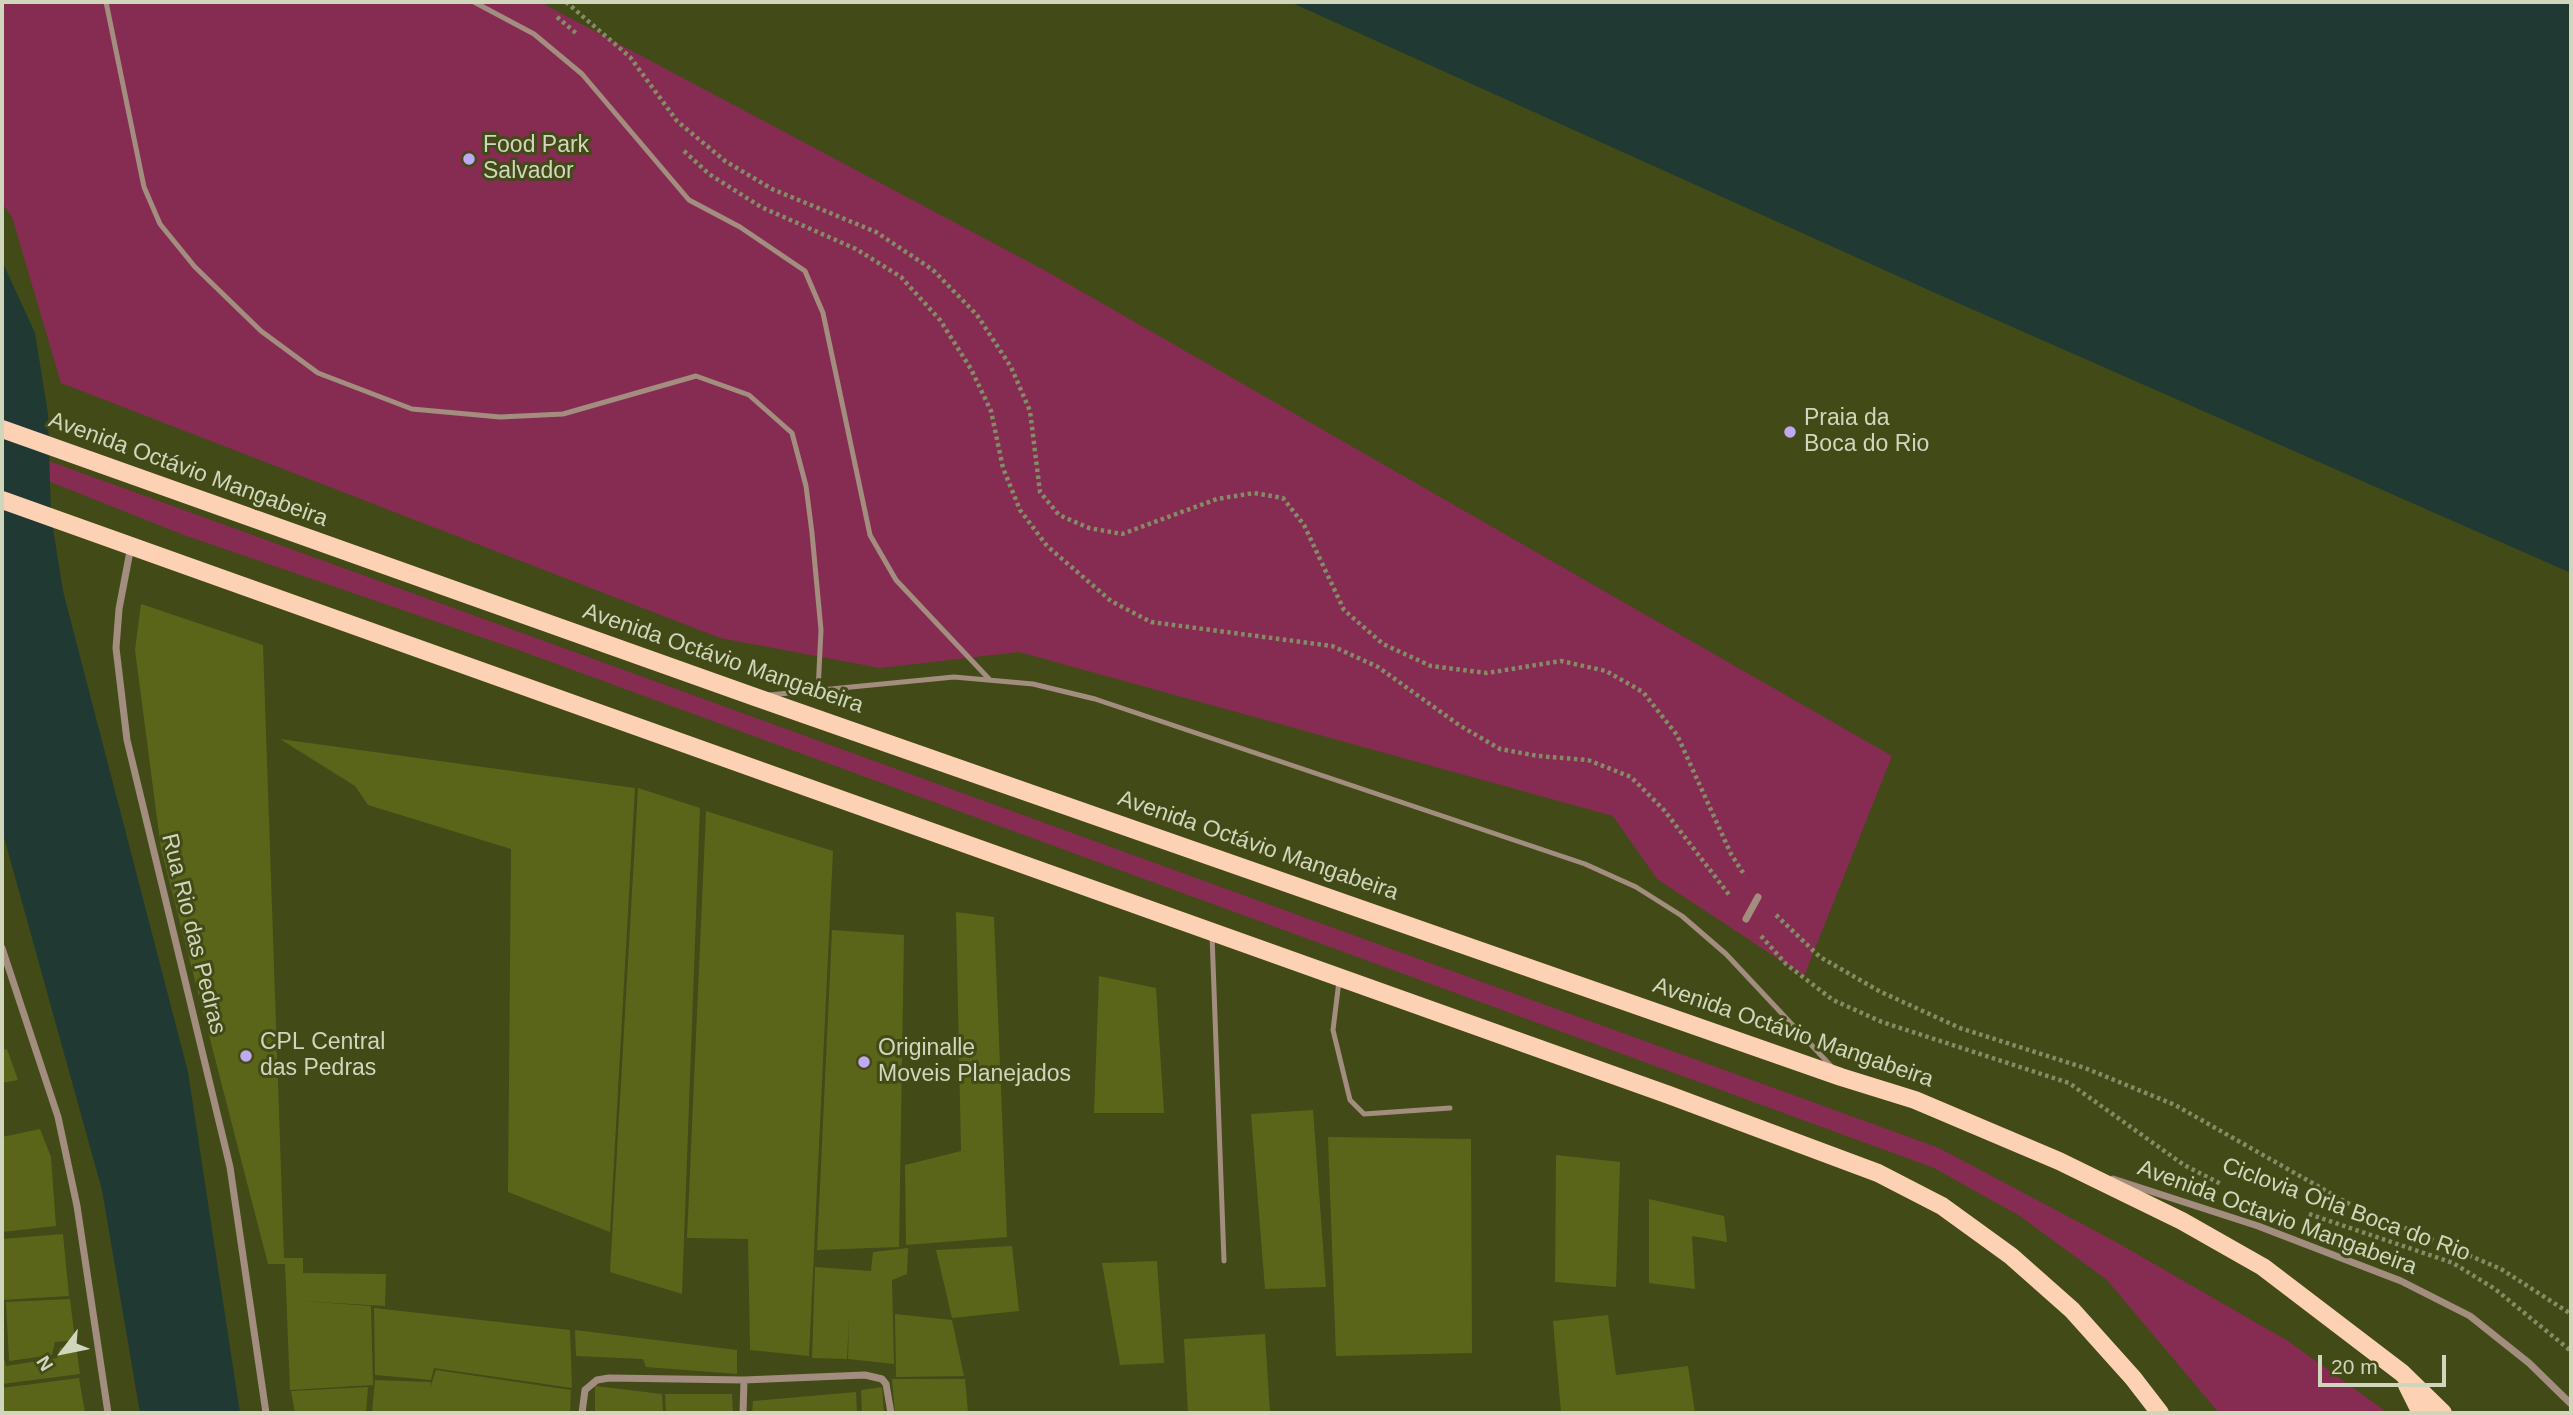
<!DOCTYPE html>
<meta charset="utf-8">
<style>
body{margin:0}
#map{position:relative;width:2573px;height:1415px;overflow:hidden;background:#424a17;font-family:Helvetica,sans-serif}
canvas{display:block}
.frame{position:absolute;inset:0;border:4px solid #d0d6bb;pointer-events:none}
.north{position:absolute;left:28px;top:1317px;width:70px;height:70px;-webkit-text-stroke:5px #424a17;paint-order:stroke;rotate:238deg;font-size:19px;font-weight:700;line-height:28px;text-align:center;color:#d0d6bb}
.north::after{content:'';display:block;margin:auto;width:24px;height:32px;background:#d0d6bb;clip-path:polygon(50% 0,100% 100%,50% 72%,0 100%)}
.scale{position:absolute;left:2318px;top:1355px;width:128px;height:32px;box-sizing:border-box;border:4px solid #d0d6bb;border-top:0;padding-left:9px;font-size:21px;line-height:24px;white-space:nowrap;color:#d0d6bb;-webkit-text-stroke:5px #424a17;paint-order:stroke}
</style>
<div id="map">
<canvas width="2573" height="1415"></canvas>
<div class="frame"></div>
<div class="north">N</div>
<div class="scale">20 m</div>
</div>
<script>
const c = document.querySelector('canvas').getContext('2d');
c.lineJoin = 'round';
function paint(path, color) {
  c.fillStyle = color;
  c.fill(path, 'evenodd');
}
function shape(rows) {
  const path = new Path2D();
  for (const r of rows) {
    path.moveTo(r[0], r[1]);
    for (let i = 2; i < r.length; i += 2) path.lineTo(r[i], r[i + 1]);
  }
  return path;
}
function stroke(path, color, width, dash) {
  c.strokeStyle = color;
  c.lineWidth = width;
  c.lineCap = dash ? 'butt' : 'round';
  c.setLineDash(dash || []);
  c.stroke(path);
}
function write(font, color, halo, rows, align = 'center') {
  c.font = font + ' Helvetica,sans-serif';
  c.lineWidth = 6;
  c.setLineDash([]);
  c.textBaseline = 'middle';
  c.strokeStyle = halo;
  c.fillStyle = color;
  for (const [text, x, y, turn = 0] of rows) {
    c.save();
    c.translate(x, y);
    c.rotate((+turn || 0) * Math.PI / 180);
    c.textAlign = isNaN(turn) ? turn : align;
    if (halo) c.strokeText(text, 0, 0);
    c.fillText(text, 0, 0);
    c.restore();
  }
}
paint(shape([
 [2,2,540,2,1044,270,1892,756,1804,976,1657,879,1613,816,1019,652,880,668,720,638,61,383,12,217,2,203],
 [2,444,1939,1148,2116,1242,2288,1341,2388,1413,2219,1413,2107,1280,2020,1216,1934,1168,513,648,184,535,38,477]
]), '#862c52');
paint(shape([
 [1290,2,2571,2,2571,573,1933,292],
 [2,261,35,333,48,414,51,516,63,591,188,1072,240,1413,140,1413,102,1190,2,830]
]), '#203933');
paint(shape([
 [141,604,263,645,284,1258,303,1258,303,1273,386,1274,385,1306,302,1301,371,1306,373,1385,290,1390,285,1264,268,1264,161,849,135,650],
 [280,739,635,788,610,1232,508,1192,511,849,368,805,355,786],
 [638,788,700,808,682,1294,610,1272],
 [706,811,833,851,809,1356,750,1350,748,1239,687,1238],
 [956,912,994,917,1007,1237,906,1245,905,1165,961,1151],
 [832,930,904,935,899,1247,817,1250],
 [1099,976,1156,988,1164,1113,1094,1113],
 [7,1049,18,1080,2,1083,2,1050],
 [1313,1110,1326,1287,1265,1289,1251,1114],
 [40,1129,51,1157,56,1226,2,1232,2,1137],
 [1328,1137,1471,1139,1472,1353,1336,1356],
 [1556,1155,1620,1162,1616,1287,1555,1282],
 [1649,1199,1724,1216,1727,1242,1692,1236,1695,1289,1649,1283],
 [63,1234,69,1296,2,1300,2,1239],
 [1012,1246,1019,1311,952,1318,936,1250],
 [908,1248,907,1274,892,1280,894,1364,848,1359,849,1318,847,1359,812,1358,815,1267,871,1271,873,1252],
 [1157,1261,1164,1363,1120,1365,1102,1263],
 [70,1299,75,1340,55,1342,52,1355,9,1361,6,1302],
 [374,1308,570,1330,572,1388,434,1368,431,1380,375,1375],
 [895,1314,952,1320,964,1376,896,1377],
 [1608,1315,1616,1375,1688,1366,1695,1413,1561,1413,1553,1321],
 [575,1330,737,1350,737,1374,646,1367,643,1359,576,1356],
 [1265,1334,1270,1413,1188,1413,1184,1339],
 [76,1345,80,1374,2,1384,2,1349,6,1366,57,1358,60,1348],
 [436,1370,571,1390,570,1413,372,1413,375,1380,431,1382,430,1388],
 [79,1378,85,1413,2,1413,2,1388],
 [892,1379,965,1379,968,1413,895,1413],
 [595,1386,662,1394,663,1413,595,1413],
 [368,1387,366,1413,295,1413,291,1391],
 [882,1387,884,1413,862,1413,861,1390],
 [856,1392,857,1413,752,1413,753,1401],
 [665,1394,732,1394,733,1413,666,1413]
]), '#5a6519');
stroke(shape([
 [566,2,630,57,677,121,725,161,772,189,876,232,933,270,977,315,1011,367,1030,411,1040,492,1059,515,1089,528,1122,534,1217,499,1254,493,1283,498,1304,525,1344,610,1383,644,1431,666,1487,673,1561,661,1606,671,1643,692,1677,735,1731,854,1745,876],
 [557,17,577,34],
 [684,151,709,174,761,207,856,249,901,277,940,320,971,369,991,411,1003,468,1020,510,1047,546,1111,601,1151,622,1332,646,1378,667,1459,725,1500,749,1538,756,1588,760,1631,777,1664,810,1730,896],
 [1776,915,1820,957,1881,992,1960,1028,2085,1068,2175,1105,2351,1205,2501,1269,2571,1314],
 [1761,936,1786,964,1833,1000,1882,1022,2069,1083,2184,1165,2221,1184],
 [2309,1214,2453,1263,2495,1289,2571,1351]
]), '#858c65', 4.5, [3.5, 3.5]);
stroke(shape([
 [106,2,144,187,160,224,195,267,261,331,318,373,412,409,500,417,563,414,696,376,749,395,792,433,806,486,812,533,821,630,818,691],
 [474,2,534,34,582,74,689,200,740,227,805,271,823,313,870,535,896,580,990,680],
 [769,695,954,677,1033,684,1095,699,1585,864,1636,887,1682,916,1726,954,1832,1067],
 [1212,935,1224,1261],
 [1339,981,1333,1030,1350,1100,1364,1114,1450,1108]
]), '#a28d7e', 5);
stroke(shape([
 [131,546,119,609,116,648,127,740,230,1167,266,1413],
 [1746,919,1758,897],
 [2,948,58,1117,77,1206,108,1413],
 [2113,1179,2258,1226,2401,1281,2470,1316,2529,1363,2571,1404],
 [582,1413,585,1390,597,1380,609,1378,744,1380,865,1375,882,1379,886,1384,891,1413],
 [743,1413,744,1380]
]), '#a28d7e', 7);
stroke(shape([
 [2,429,755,697,1841,1077,1915,1100,2059,1161,2182,1221,2263,1267,2402,1373,2443,1413],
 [2,500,1669,1095,1878,1173,1942,1206,2011,1256,2072,1310,2133,1378,2160,1413],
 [2407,1385,2421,1413]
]), '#fdd2b4', 18);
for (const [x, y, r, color] of [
 [469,159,7,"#bfa9f4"],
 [1790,432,7,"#bfa9f4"],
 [246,1056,7,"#bfa9f4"],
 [864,1062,7,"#bfa9f4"]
]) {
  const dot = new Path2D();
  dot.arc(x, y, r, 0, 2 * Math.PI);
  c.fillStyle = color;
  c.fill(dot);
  stroke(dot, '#424a17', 2.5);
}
write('23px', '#d0d6bb', '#424a17', [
 ["Food Park",483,146],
 ["Salvador",483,172],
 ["Praia da",1804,419],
 ["Boca do Rio",1804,445],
 ["CPL Central",260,1043],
 ["das Pedras",260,1069],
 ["Originalle",878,1049],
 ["Moveis Planejados",878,1075]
], 'left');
write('23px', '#d0d6bb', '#424a17', [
 ["Avenida Octávio Mangabeira",188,470,20],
 ["Avenida Octávio Mangabeira",723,659,19],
 ["Avenida Octávio Mangabeira",1258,846,19],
 ["Rua Rio das Pedras",193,934,76],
 ["Avenida Octávio Mangabeira",1793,1033,19],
 ["Ciclovia Orla Boca do Rio",2346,1210,20],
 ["Avenida Octavio Mangabeira",2277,1218,20]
]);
</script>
